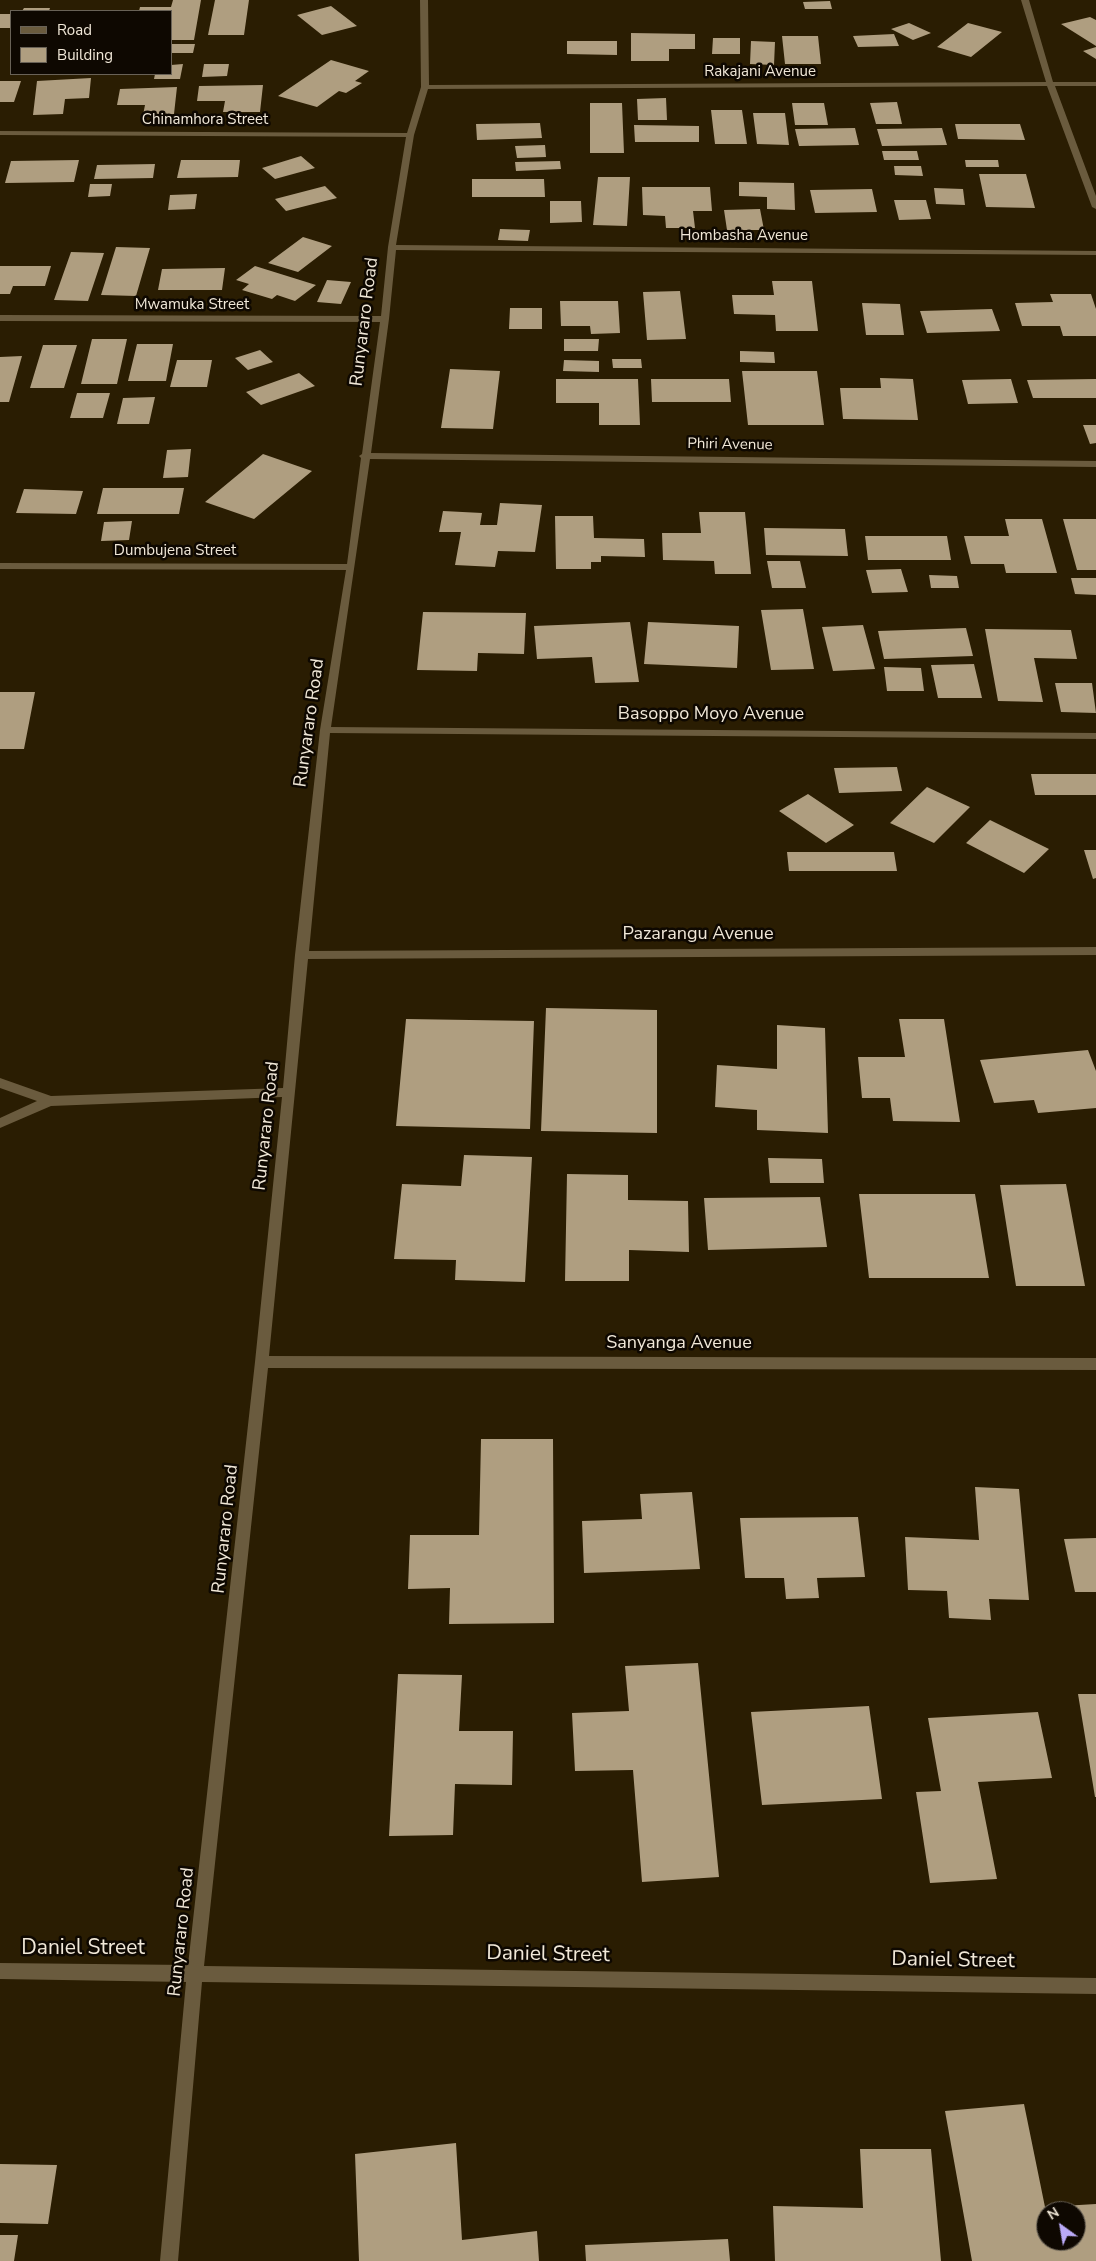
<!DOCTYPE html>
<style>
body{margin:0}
#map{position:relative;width:1096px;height:2261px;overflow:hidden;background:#2a1d02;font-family:"Nunito Sans",sans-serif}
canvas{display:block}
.legend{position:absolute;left:10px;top:10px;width:162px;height:65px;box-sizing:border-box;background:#0e0801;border:1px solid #696257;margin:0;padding:6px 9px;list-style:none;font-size:15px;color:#f1e8d8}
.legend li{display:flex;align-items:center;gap:10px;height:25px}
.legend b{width:25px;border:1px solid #696257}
.north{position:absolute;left:1036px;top:2201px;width:50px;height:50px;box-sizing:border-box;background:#0e0801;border:1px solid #696257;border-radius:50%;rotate:328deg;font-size:14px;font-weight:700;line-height:20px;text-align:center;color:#f1e8d8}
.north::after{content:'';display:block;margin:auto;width:18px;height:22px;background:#baaaf7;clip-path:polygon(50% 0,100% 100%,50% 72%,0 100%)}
</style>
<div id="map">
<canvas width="1096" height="2261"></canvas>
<ul class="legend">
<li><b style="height:6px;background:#6a5b3e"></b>Road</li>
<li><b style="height:14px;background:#af9e80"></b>Building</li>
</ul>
<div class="north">N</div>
</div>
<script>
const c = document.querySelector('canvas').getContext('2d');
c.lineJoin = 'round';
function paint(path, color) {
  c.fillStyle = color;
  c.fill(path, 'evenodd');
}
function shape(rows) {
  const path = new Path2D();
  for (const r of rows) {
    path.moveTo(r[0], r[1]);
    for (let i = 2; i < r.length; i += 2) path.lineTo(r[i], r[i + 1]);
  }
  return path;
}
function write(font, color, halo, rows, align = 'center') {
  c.font = font + ' "Nunito Sans",sans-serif';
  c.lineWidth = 5;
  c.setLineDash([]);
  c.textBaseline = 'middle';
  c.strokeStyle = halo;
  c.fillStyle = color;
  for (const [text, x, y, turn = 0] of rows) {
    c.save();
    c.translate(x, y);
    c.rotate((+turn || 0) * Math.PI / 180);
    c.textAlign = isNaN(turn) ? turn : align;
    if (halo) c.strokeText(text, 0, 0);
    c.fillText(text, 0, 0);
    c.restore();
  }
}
paint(shape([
 [173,0,201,0,194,40,171,40,171,11,139,11,140,7,171,7],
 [215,0,249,0,244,35,208,35],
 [830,1,832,9,805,9,803,2],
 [331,6,357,26,322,35,297,15],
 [24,8,50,8,49,11,22,11],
 [0,14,11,14,11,28,0,28],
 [1090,17,1096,20,1096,46,1061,24],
 [909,23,931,33,913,40,891,29],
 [968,23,1002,32,971,57,937,47],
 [631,33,695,34,695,49,669,49,669,61,631,61],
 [894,34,899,46,858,47,853,36],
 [782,36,818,36,821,64,785,64],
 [713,38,740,38,740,54,712,54],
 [567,41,617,41,617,55,567,54],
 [751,41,775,42,774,65,750,64],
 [171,44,195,44,193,53,171,53],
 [1096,47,1096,59,1083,51],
 [331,60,369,71,355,81,362,83,346,93,339,91,317,107,278,96],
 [183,64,180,79,154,79,155,74,171,74,171,65],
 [204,64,229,64,227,76,202,77],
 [91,78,89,98,65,99,63,114,33,115,37,81],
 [0,81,21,81,14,102,0,102],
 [263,85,260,112,223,112,225,101,197,101,199,86],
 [177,87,174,114,143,115,145,105,117,105,120,89],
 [666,98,667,120,638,120,637,99],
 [897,102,902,124,876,124,870,103],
 [590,103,622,103,624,153,590,153],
 [792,103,824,103,828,125,795,125],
 [711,110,742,110,747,144,715,144],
 [753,113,785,113,789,145,757,144],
 [540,123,542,138,477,140,476,124],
 [955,124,1020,124,1025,140,958,139],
 [634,125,699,126,699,142,635,142],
 [855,128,859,145,799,146,795,129],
 [942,128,947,145,882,146,877,129],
 [545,145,546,157,517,158,515,146],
 [882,151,917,151,919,160,884,160],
 [301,156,315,168,275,179,262,168],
 [79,160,74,182,5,183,11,161],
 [181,160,240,160,238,177,177,178],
 [965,160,998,160,999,167,966,167],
 [560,161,561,169,516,171,515,162],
 [155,164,153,178,94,179,97,165],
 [894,166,921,166,923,176,895,175],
 [979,174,1026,174,1035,208,986,207],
 [598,177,630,177,627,226,593,225],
 [472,179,544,179,545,197,472,197],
 [739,182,794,183,795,210,767,209,767,197,739,196],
 [90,184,112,184,110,196,88,197],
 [325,186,337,198,286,211,275,199],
 [642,187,710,187,712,211,693,211,695,228,666,228,665,216,643,215],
 [934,188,963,189,965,205,936,204],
 [872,189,877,212,815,213,810,190],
 [197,194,195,209,168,210,170,195],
 [894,200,926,200,931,219,899,220],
 [550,201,581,201,582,222,550,223],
 [760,209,764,230,727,230,724,210],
 [500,229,530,230,528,241,498,240],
 [303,237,332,246,298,272,268,263],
 [116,247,150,248,136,296,101,295],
 [71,252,104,253,88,301,54,300],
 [0,266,51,266,45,286,13,286,10,294,0,294],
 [255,266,316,285,295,301,277,295,272,299,242,290,249,284,236,280],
 [225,268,222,290,158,290,162,269],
 [327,280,351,282,341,304,317,302],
 [772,281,812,281,818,331,776,331,775,315,734,314,732,295,774,295],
 [680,291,686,339,647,340,643,292],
 [1050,294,1091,294,1096,309,1096,336,1063,336,1060,326,1022,326,1015,303,1053,302],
 [560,301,618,301,620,333,591,334,590,326,561,326],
 [862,303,900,304,904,335,866,335],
 [510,308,542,308,542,329,509,329],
 [992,309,1000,331,927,333,920,311],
 [92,339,127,339,117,384,81,384],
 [564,339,599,339,598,351,564,351],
 [137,344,173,344,166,381,128,381],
 [43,345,77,345,64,388,30,388],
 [260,350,273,362,248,370,235,358],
 [740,351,774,352,775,363,740,362],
 [22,356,9,402,0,402,0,357],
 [612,359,641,359,642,368,613,368],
 [177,360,212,360,207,387,170,387],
 [564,360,599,361,599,372,563,371],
 [450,369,500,371,493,429,441,428],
 [742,371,817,371,824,425,748,425],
 [299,373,315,386,261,405,246,392],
 [880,378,913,379,918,420,843,419,840,388,881,388],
 [556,379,638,379,640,425,599,425,599,403,556,403],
 [651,379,729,379,731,402,652,402],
 [1011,379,1018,403,968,404,962,380],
 [1096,379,1096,398,1033,398,1027,380],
 [77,393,110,393,103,418,70,418],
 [155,397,149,424,117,424,123,398],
 [1083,425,1096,425,1096,443,1090,444],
 [191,449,188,477,163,478,167,450],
 [263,454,312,471,254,519,205,502],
 [103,488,184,488,179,514,97,514],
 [24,489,83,491,76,514,16,513],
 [500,503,542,505,535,552,498,551,495,567,455,565,461,532,439,532,443,511,482,513,480,525,497,525],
 [699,512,745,512,751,574,715,574,714,561,663,560,662,533,701,533],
 [555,516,593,516,594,538,644,539,645,557,601,556,601,562,591,562,591,569,556,569],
 [1005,519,1042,519,1057,573,1006,573,1004,564,971,564,964,536,1009,536],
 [1063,519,1096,519,1096,570,1077,570],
 [132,521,129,540,101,541,104,522],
 [764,528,845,529,848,556,766,555],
 [865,536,947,536,951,560,868,560],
 [767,561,800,561,806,588,772,588],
 [901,569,908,592,872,593,866,570],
 [929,575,957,576,959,588,931,588],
 [1071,578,1096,578,1096,595,1075,594],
 [803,609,814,669,771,670,761,610],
 [423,612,526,613,524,654,478,653,477,671,417,670],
 [630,622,639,682,595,683,592,657,537,659,534,626],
 [648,622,739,626,737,668,644,664],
 [863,625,875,669,833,671,822,627],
 [966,628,973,656,884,659,878,631],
 [985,629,1071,630,1077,659,1034,658,1043,702,998,701],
 [974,664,982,698,938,698,931,665],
 [884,667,921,668,924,691,887,691],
 [1055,683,1092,683,1096,713,1061,712],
 [0,692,35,692,24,749,0,749],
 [897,767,902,791,839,793,834,768],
 [1031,774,1096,774,1096,795,1035,795],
 [927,787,970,807,934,843,890,823],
 [808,794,854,825,826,843,779,811],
 [990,820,1049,849,1024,873,966,843],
 [1084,850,1096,850,1096,878,1093,879],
 [787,852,894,852,897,871,789,871],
 [546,1008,657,1010,657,1133,541,1131],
 [406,1019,534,1021,530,1129,396,1126],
 [899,1019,944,1019,960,1122,893,1121,890,1098,862,1098,858,1057,905,1057],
 [777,1025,825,1028,828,1133,757,1130,757,1110,715,1107,717,1065,777,1069],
 [1088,1050,1096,1071,1096,1108,1038,1113,1034,1100,994,1103,980,1060],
 [464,1155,532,1157,525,1282,455,1280,456,1260,394,1259,402,1184,461,1186],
 [768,1158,822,1159,824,1183,770,1183],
 [567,1174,628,1175,628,1200,688,1201,689,1252,629,1250,629,1281,565,1281],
 [1066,1184,1085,1286,1016,1286,1000,1185],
 [859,1194,975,1194,989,1278,869,1278],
 [820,1197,827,1247,708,1250,704,1198],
 [481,1439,553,1439,554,1623,449,1624,450,1588,408,1589,410,1535,479,1535],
 [975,1487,1019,1489,1029,1600,989,1599,991,1620,949,1618,947,1591,908,1590,905,1537,979,1540],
 [692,1492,700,1569,584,1573,582,1521,642,1519,640,1494],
 [858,1517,865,1577,817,1578,819,1598,786,1599,784,1578,745,1578,740,1518],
 [1096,1538,1096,1592,1075,1592,1064,1539],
 [698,1663,719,1877,642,1882,633,1770,575,1771,572,1713,629,1711,625,1666],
 [398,1674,462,1675,459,1731,513,1731,512,1785,455,1784,453,1835,389,1836],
 [1078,1694,1096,1694,1096,1797,1095,1797],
 [869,1706,882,1799,762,1805,751,1712],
 [1038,1712,1052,1778,978,1782,997,1879,930,1883,916,1792,941,1791,928,1718],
 [1024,2104,1045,2207,1096,2204,1096,2261,972,2261,945,2111],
 [1046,2211,1076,2211,1076,2241,1046,2241],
 [456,2143,462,2240,537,2231,539,2261,359,2261,355,2154],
 [860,2149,931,2149,941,2261,775,2261,773,2206,863,2208],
 [0,2164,57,2165,48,2224,0,2223],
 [0,2235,18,2235,14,2261,0,2261],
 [728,2239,730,2261,586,2261,585,2245]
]), '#af9e80');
paint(shape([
 [420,0,428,0,429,85,1046,82,1021,0,1029,0,1053,82,1096,82,1096,86,1055,86,1096,196,1096,209,1092,207,1047,86,428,89,414,135,396,245,1096,251,1096,255,396,250,389,319,371,453,1096,461,1096,467,370,459,331,727,1096,733,1096,739,330,733,309,951,1096,947,1096,955,308,959,269,1356,1096,1358,1096,1370,268,1368,204,1966,1096,1978,1096,1994,202,1982,178,2261,160,2261,186,1982,0,1979,0,1963,188,1965,255,1362,282,1097,51,1106,0,1128,0,1118,37,1101,0,1088,0,1078,51,1096,283,1088,295,955,320,730,346,570,0,569,0,563,347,564,361,458,359,456,362,454,380,322,0,321,0,315,381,316,388,247,406,137,0,135,0,131,407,133,421,87,420,0]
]), '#6a5b3e');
write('15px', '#f1e8d8', '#0e0801', [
 ["Rakajani Avenue",760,72],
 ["Chinamhora Street",205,120],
 ["Hombasha Avenue",744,236],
 ["Mwamuka Street",192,305],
 ["Phiri Avenue",730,445,1],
 ["Dumbujena Street",175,551]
]);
write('18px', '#f1e8d8', '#0e0801', [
 ["Runyararo Road",365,322,-83],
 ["Basoppo Moyo Avenue",711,715],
 ["Runyararo Road",310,723,-82],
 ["Pazarangu Avenue",698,935],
 ["Runyararo Road",267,1126,-84],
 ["Sanyanga Avenue",679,1344],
 ["Runyararo Road",226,1529,-84],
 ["Runyararo Road",182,1932,-84]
]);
write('21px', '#f1e8d8', '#0e0801', [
 ["Daniel Street",83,1949],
 ["Daniel Street",548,1955,1],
 ["Daniel Street",953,1961,1]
]);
</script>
